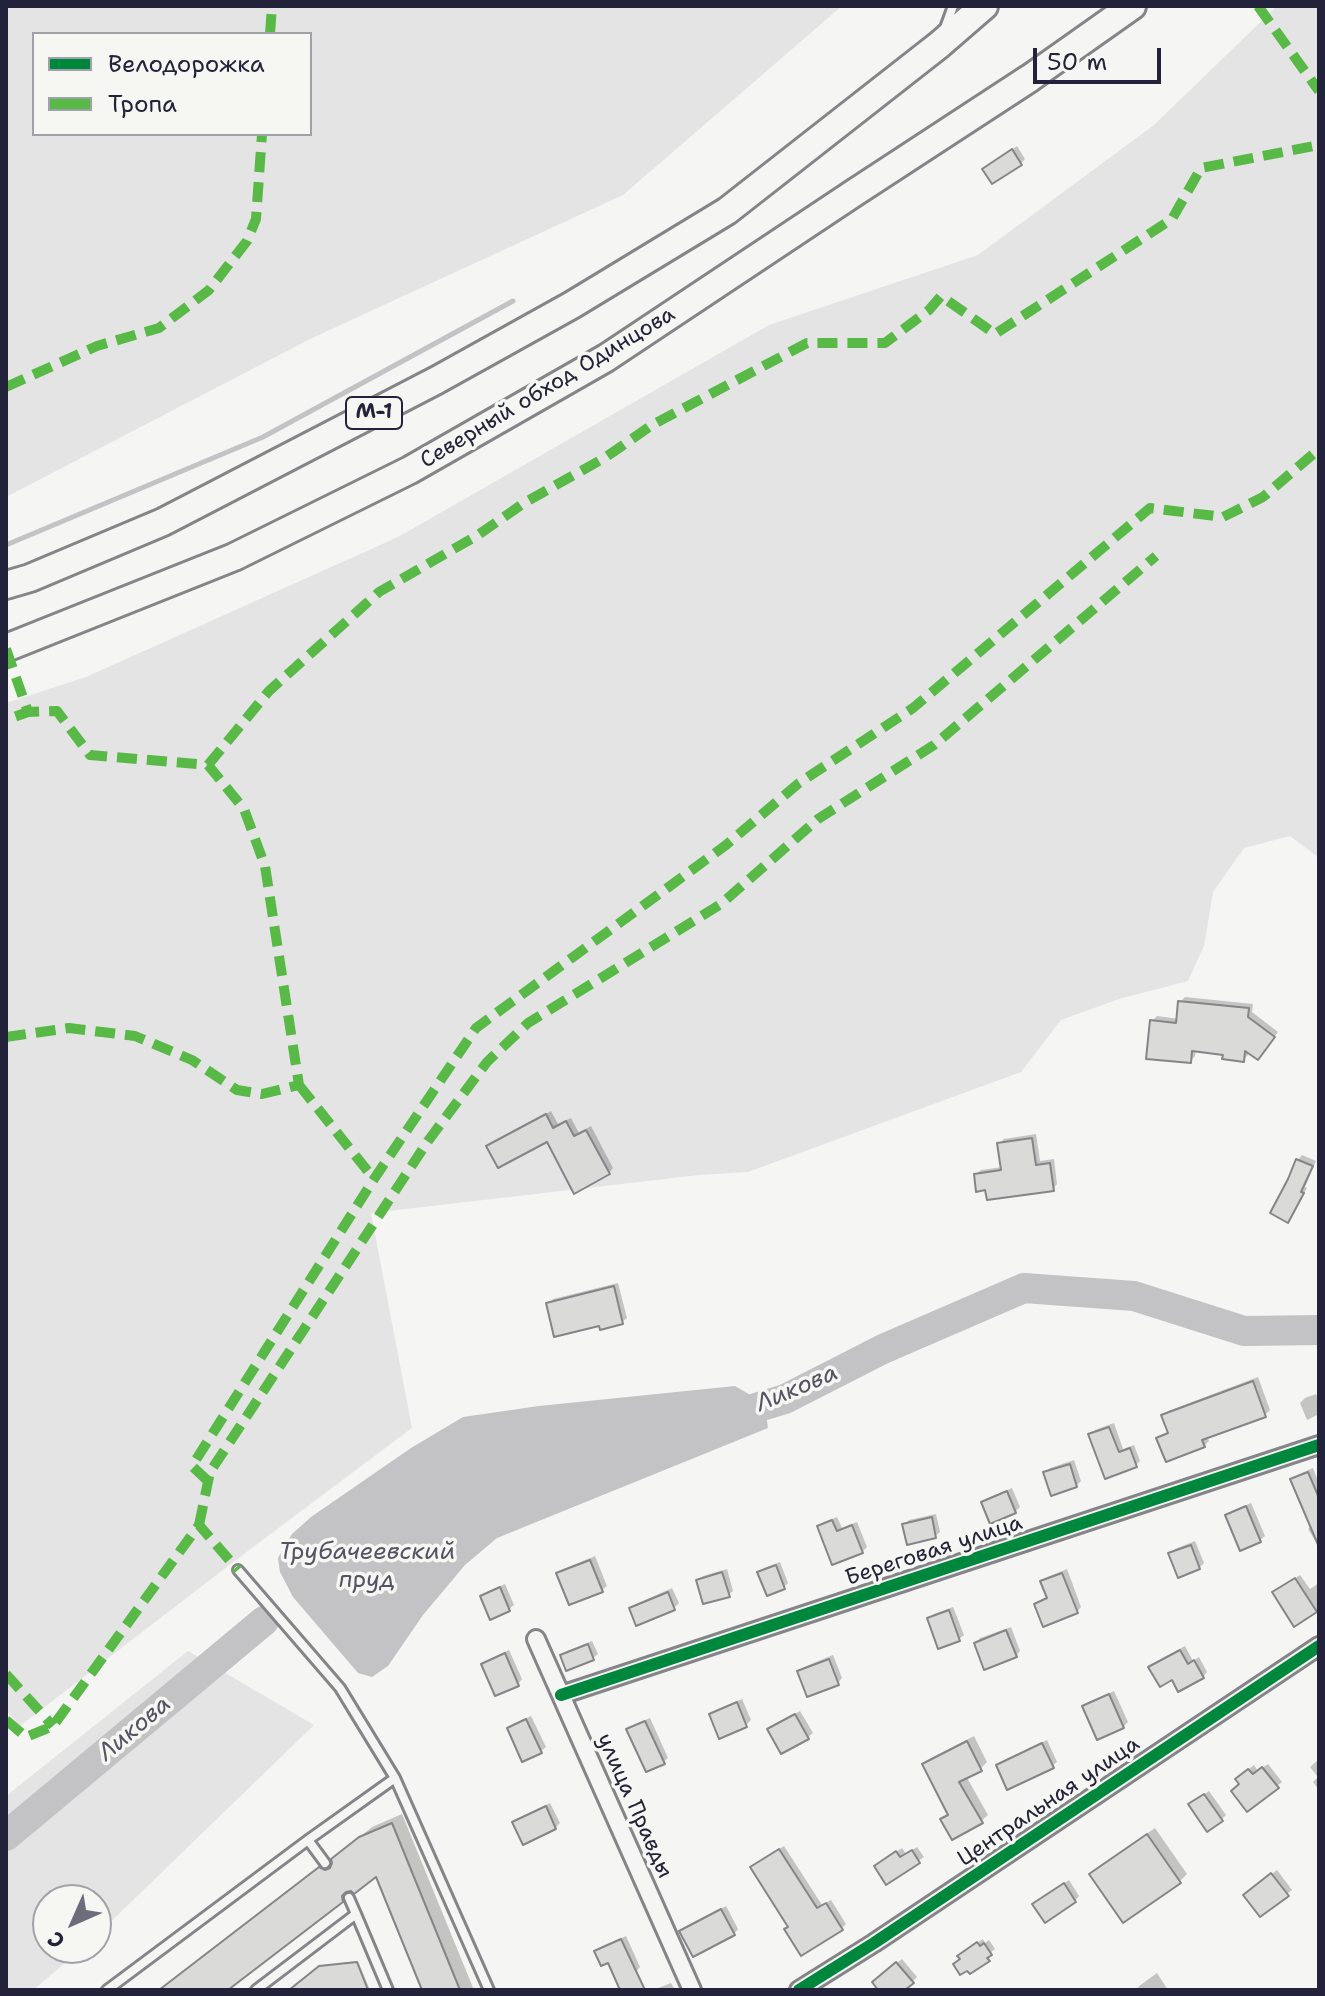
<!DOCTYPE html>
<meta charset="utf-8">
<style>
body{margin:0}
#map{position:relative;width:1325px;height:1996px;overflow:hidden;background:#f5f5f3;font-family:"Shantell Sans",sans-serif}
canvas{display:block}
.frame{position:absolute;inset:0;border:8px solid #22223b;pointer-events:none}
.legend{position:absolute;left:32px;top:32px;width:280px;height:104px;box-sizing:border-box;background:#f6f6f2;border:2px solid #a1a1a9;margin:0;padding:10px 14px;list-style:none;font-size:24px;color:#22223b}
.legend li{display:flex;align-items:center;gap:16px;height:40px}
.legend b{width:40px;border:2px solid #a1a1a9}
.north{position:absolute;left:32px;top:1884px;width:80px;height:80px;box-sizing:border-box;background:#f6f6f2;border:2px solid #a1a1a9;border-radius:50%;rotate:225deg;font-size:22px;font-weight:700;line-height:32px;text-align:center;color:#22223b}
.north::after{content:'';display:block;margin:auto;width:28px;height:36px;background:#6c6c7b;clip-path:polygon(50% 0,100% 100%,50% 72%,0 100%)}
.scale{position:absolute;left:1033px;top:48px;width:128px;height:36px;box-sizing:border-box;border:4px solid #22223b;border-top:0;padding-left:10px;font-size:24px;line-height:28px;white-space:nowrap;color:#22223b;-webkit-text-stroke:6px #f6f6f2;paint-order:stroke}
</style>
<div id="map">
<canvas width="1325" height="1996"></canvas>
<div class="frame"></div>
<ul class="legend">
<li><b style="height:10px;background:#00873e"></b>Велодорожка</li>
<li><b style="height:10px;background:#58b947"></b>Тропа</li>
</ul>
<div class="north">С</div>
<div class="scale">50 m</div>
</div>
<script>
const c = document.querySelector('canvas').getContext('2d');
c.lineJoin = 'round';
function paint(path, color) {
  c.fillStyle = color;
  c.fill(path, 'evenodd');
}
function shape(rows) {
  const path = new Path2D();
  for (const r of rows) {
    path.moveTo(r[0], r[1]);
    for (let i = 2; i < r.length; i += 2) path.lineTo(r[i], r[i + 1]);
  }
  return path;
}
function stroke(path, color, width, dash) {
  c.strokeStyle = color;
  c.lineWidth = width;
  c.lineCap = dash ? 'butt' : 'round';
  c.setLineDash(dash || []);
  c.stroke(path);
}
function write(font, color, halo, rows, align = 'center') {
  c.font = font + ' "Shantell Sans",sans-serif';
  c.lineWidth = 7;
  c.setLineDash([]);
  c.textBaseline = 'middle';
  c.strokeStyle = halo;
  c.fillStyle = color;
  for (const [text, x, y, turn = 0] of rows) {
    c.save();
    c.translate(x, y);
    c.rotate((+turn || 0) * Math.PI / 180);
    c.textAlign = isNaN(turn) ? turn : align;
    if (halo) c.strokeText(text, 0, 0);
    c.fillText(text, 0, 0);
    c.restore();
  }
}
paint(shape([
 [6,6,842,6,623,195,310,339,6,497],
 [34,34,310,34,310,134,34,134],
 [1277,6,1319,6,1319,858,1290,836,1244,848,1213,892,1204,946,1188,981,1119,999,1061,1020,1021,1072,748,1172,699,1175,371,1213,412,1428,228,1566,20,1726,6,1710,6,703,86,677,398,537,769,325,978,255,1154,125],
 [188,1651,314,1725,96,1936,96,1900,48,1900,48,1948,83,1948,33,1990,6,1990,6,1796]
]), '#e4e4e4');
paint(shape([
 [735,1386,759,1400,766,1413,768,1428,497,1538,465,1565,423,1615,388,1666,372,1677,358,1673,293,1597,280,1572,278,1558,292,1534,311,1517,411,1448,463,1417,539,1406]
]), '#c3c3c6');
paint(shape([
 [1017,146,1025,159,1021,163,984,169],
 [1185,997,1253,1004,1252,1012,1278,1032,1262,1053,1248,1051,1248,1055,1243,1060,1225,1053,1196,1050,1195,1056,1190,1061,1152,1021,1157,1016,1179,1019,1180,1002],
 [551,1111,558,1124,571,1118,579,1133,591,1126,613,1168,609,1173,547,1139,489,1146,494,1142],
 [1036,1134,1040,1161,1054,1159,1057,1184,1053,1189,987,1188,976,1174,981,1170,1003,1167,999,1144,1004,1139],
 [1302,1155,1316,1161,1305,1187,1307,1188,1292,1216,1288,1220,1298,1160],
 [618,1283,627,1318,622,1322,600,1323,548,1304,553,1299],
 [1258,1377,1270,1410,1265,1415,1207,1436,1209,1441,1204,1446,1159,1438,1169,1431,1163,1415,1168,1411],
 [1316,1394,1319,1402,1319,1414,1307,1420,1300,1403,1305,1398],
 [1114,1423,1123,1449,1134,1445,1140,1461,1136,1465,1090,1435,1095,1430],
 [1074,1460,1081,1481,1076,1486,1045,1472,1050,1468],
 [1313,1468,1319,1484,1319,1547,1308,1529,1312,1525,1292,1480,1297,1475],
 [1012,1488,1020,1507,1015,1512,983,1502,988,1498],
 [1251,1503,1265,1536,1260,1540,1241,1549,1227,1516,1232,1511],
 [936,1514,940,1532,935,1536,904,1525,909,1520],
 [837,1517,842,1528,857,1522,867,1547,862,1552,819,1527,824,1522],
 [1195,1541,1204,1563,1199,1568,1171,1554,1175,1549],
 [595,1556,607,1586,602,1590,558,1573,563,1569],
 [780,1562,788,1583,784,1587,760,1572,764,1568],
 [727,1569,733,1591,728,1595,699,1580,703,1576],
 [1067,1569,1081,1607,1077,1612,1036,1604,1041,1600,1049,1596,1043,1581,1047,1577],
 [1300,1575,1310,1589,1319,1583,1319,1609,1295,1624,1280,1588],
 [505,1584,514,1605,509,1609,491,1617,482,1596,487,1592],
 [672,1588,679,1603,674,1608,631,1609,636,1604],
 [953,1607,964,1635,959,1639,929,1619,934,1614],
 [1011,1627,1020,1651,1016,1656,976,1643,980,1638],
 [592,1641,598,1654,593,1658,562,1656,567,1651],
 [1185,1646,1193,1661,1199,1657,1207,1672,1203,1677,1173,1678,1151,1667,1156,1662],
 [509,1650,522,1679,518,1684,483,1665,488,1660],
 [833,1655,842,1678,838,1683,799,1672,804,1667],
 [1114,1691,1128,1722,1123,1727,1084,1706,1089,1702],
 [742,1699,751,1720,746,1725,711,1714,716,1710],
 [800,1711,813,1733,808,1737,770,1730,775,1725],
 [531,1716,546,1747,541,1751,509,1728,514,1724],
 [650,1718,668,1758,663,1762,629,1729,634,1725],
 [974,1736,987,1762,980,1769,966,1776,988,1815,981,1821,942,1819,949,1813,925,1764,931,1758],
 [1047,1740,1057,1762,1052,1766,998,1765,1003,1761],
 [1319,1759,1319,1790,1313,1782,1318,1777,1310,1767],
 [1268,1764,1282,1782,1277,1786,1242,1784,1242,1774,1254,1765,1258,1771],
 [1209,1791,1226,1815,1221,1820,1196,1800],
 [550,1803,560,1823,555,1828,514,1822,519,1818],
 [402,1814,474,1990,424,1990,377,1874,352,1890,342,1901,225,1990,162,1990,329,1863,327,1861,331,1858,333,1859,372,1827],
 [1155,1828,1187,1874,1180,1881,1091,1874,1099,1866],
 [784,1846,822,1905,831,1900,846,1924,842,1928,790,1926,757,1863],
 [917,1847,924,1857,886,1882,876,1866,902,1848,906,1854],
 [1277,1870,1292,1890,1287,1894,1250,1891],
 [1069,1880,1079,1896,1075,1901,1040,1900],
 [726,1906,738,1929,734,1934,681,1931,686,1927],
 [626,1936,640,1967,636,1972,609,1960,596,1952,601,1947],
 [983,1939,985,1943,989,1940,995,1949,991,1952,993,1955,988,1959,961,1958,964,1951],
 [902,1959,917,1977,902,1990,881,1990,879,1978],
 [358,1961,370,1990,291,1990,323,1965],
 [1157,1973,1168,1990,1140,1990,1138,1987],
 [671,1983,675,1990,656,1990,656,1989]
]), '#0003');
stroke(shape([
 [6,545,263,437,513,301]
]), '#c3c3c6', 5);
stroke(shape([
 [726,1417,785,1399,883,1349,1024,1288,1134,1296,1244,1331,1319,1330],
 [6,1836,264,1621]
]), '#c3c3c6', 30);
const building = shape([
 [1012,149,1022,165,992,184,982,169,1012,149],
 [1178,1001,1249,1008,1248,1017,1275,1037,1258,1060,1245,1051,1244,1062,1222,1059,1223,1055,1192,1051,1191,1063,1146,1059,1150,1020,1176,1023,1178,1001],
 [546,1114,553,1128,566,1121,574,1136,586,1130,610,1174,574,1194,547,1142,498,1168,486,1146,546,1114],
 [1032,1138,1036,1165,1050,1163,1054,1191,987,1200,985,1190,976,1192,974,1174,1001,1170,997,1143,1032,1138],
 [1296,1159,1313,1166,1301,1192,1304,1193,1288,1223,1270,1213,1288,1179,1296,1159],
 [614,1286,623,1324,600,1330,599,1326,554,1337,546,1303,614,1286],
 [1253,1381,1266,1417,1202,1440,1205,1447,1166,1462,1156,1438,1168,1433,1161,1415,1253,1381],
 [1109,1427,1119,1452,1130,1448,1137,1467,1105,1479,1088,1434,1109,1427],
 [1070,1464,1077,1487,1051,1496,1043,1472,1070,1464],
 [1308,1472,1319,1498,1319,1547,1290,1479,1308,1472],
 [1007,1491,1016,1513,990,1524,981,1502,1007,1491],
 [1246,1506,1261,1542,1240,1551,1225,1515,1246,1506],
 [932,1517,936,1538,907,1545,902,1524,932,1517],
 [832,1520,837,1531,852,1525,863,1553,832,1565,817,1526,832,1520],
 [1191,1545,1200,1569,1178,1578,1168,1553,1191,1545],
 [590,1560,603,1592,569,1605,556,1573,590,1560],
 [776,1565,785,1589,767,1596,757,1572,776,1565],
 [722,1572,730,1597,703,1604,696,1580,722,1572],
 [1062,1573,1078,1613,1043,1627,1034,1604,1047,1598,1040,1581,1062,1573],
 [1295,1578,1317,1612,1294,1627,1272,1592,1295,1578],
 [500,1587,510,1611,490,1620,480,1596,500,1587],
 [668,1592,675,1610,636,1626,629,1608,668,1592],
 [949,1610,960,1641,938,1649,927,1618,949,1610],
 [1006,1630,1017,1657,984,1670,974,1643,1006,1630],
 [588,1644,594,1660,566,1671,560,1655,588,1644],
 [1180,1650,1188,1664,1194,1660,1204,1678,1178,1692,1172,1680,1160,1687,1148,1667,1180,1650],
 [505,1653,519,1686,495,1696,481,1664,505,1653],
 [829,1659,839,1685,807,1697,797,1671,829,1659],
 [1109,1694,1124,1728,1097,1740,1082,1706,1109,1694],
 [737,1702,747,1727,719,1739,709,1714,737,1702],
 [795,1714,809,1739,781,1754,767,1729,795,1714],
 [526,1719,542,1753,522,1762,507,1728,526,1719],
 [645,1721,665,1764,646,1772,626,1729,645,1721],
 [967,1741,982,1771,959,1782,983,1823,952,1840,940,1819,948,1815,922,1764,967,1741],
 [1042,1743,1054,1768,1007,1790,996,1765,1042,1743],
 [1262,1767,1279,1788,1247,1812,1231,1791,1239,1784,1235,1779,1248,1769,1253,1774,1262,1767],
 [1204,1794,1223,1821,1207,1832,1188,1804,1204,1794],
 [546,1806,556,1829,523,1845,512,1822,546,1806],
 [392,1823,460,1990,422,1990,376,1877,354,1894,351,1891,346,1892,342,1896,343,1902,228,1990,159,1990,319,1867,325,1870,330,1868,332,1863,331,1859,359,1837,392,1823],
 [1147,1834,1181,1883,1123,1923,1089,1874,1147,1834],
 [779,1849,817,1908,826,1903,843,1930,801,1956,784,1929,788,1927,750,1867,779,1849],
 [912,1850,920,1863,886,1885,874,1866,896,1851,900,1857,912,1850],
 [1271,1873,1289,1896,1260,1917,1243,1895,1271,1873],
 [1064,1883,1076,1902,1045,1923,1032,1904,1064,1883],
 [721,1909,735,1935,693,1957,679,1931,721,1909],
 [621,1939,645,1990,620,1990,608,1963,601,1966,594,1951,621,1939],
 [977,1942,980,1946,984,1943,992,1955,987,1958,990,1961,970,1974,967,1971,960,1975,953,1964,960,1959,957,1956,977,1942],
 [357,1962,368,1990,289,1990,319,1966,357,1962],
 [896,1962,914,1983,905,1990,878,1990,872,1982,896,1962]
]);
paint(building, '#dadad9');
stroke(building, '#858589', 2);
const service = shape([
 [945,28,953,6],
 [238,1570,340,1688,395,1778,489,1990],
 [308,1840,325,1863],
 [349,1898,356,1914],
 [107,1990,308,1840,395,1778],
 [256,1990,356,1914,388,1990]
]);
const minor = shape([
 [536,1639,692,1990],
 [561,1695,1319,1445],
 [799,1990,874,1943,1319,1646]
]);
const trunk = shape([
 [6,585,30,578,163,522,437,380,572,305,727,211,939,45,984,6],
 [6,648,234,557,410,470,606,358,854,193,1030,78,1132,6]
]);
stroke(service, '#858589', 14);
stroke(minor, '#858589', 22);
stroke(trunk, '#858589', 32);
stroke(service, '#f5f5f3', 8);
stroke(minor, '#f5f5f3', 16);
stroke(trunk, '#f5f5f3', 26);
stroke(shape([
 [1258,6,1319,91],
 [270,34,272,6],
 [6,387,97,346,159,328,209,290,247,241,256,219,262,134],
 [6,649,28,712,6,720],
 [208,765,269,691,379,592,478,535,524,503,606,457,652,425,807,343,885,343,929,310,941,296,995,334,1172,219,1201,168,1319,145],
 [6,1037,69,1028,135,1036,192,1060,237,1090,262,1094,299,1085,265,866,244,809,208,765,90,755,57,711,28,712],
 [299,1085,374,1179],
 [208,1481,192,1466,374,1179,476,1028,726,845,799,783,913,708,1150,508,1223,517,1263,497,1319,449],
 [199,1525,210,1472,428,1141,487,1062,528,1023,721,904,818,819,934,745,1156,556],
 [6,1674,53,1726],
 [6,1720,26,1737,53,1726,199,1525,238,1570]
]), '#58b947', 10, [20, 10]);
stroke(shape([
 [561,1695,1319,1445],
 [799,1990,874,1943,1319,1646]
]), '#00873e', 12);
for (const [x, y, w] of [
 [374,413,56]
]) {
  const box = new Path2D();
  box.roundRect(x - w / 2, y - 16, w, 32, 6);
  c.fillStyle = '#f6f6f2';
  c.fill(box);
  stroke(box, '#22223b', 2);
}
write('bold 20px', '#22223b', null, [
 ["М-1",374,413]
]);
write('22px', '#22223b', '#f6f6f2', [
 ["Северный обход Одинцова",548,388,-31],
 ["Береговая улица",934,1551,-18],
 ["Центральная улица",1049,1802,-34],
 ["улица Правды",634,1806,66]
]);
write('italic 24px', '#535365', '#f6f6f2', [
 ["Ликова",797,1389,-23],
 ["Трубачеевский",367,1553],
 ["пруд",367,1581],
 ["Ликова",135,1729,-40]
]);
</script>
